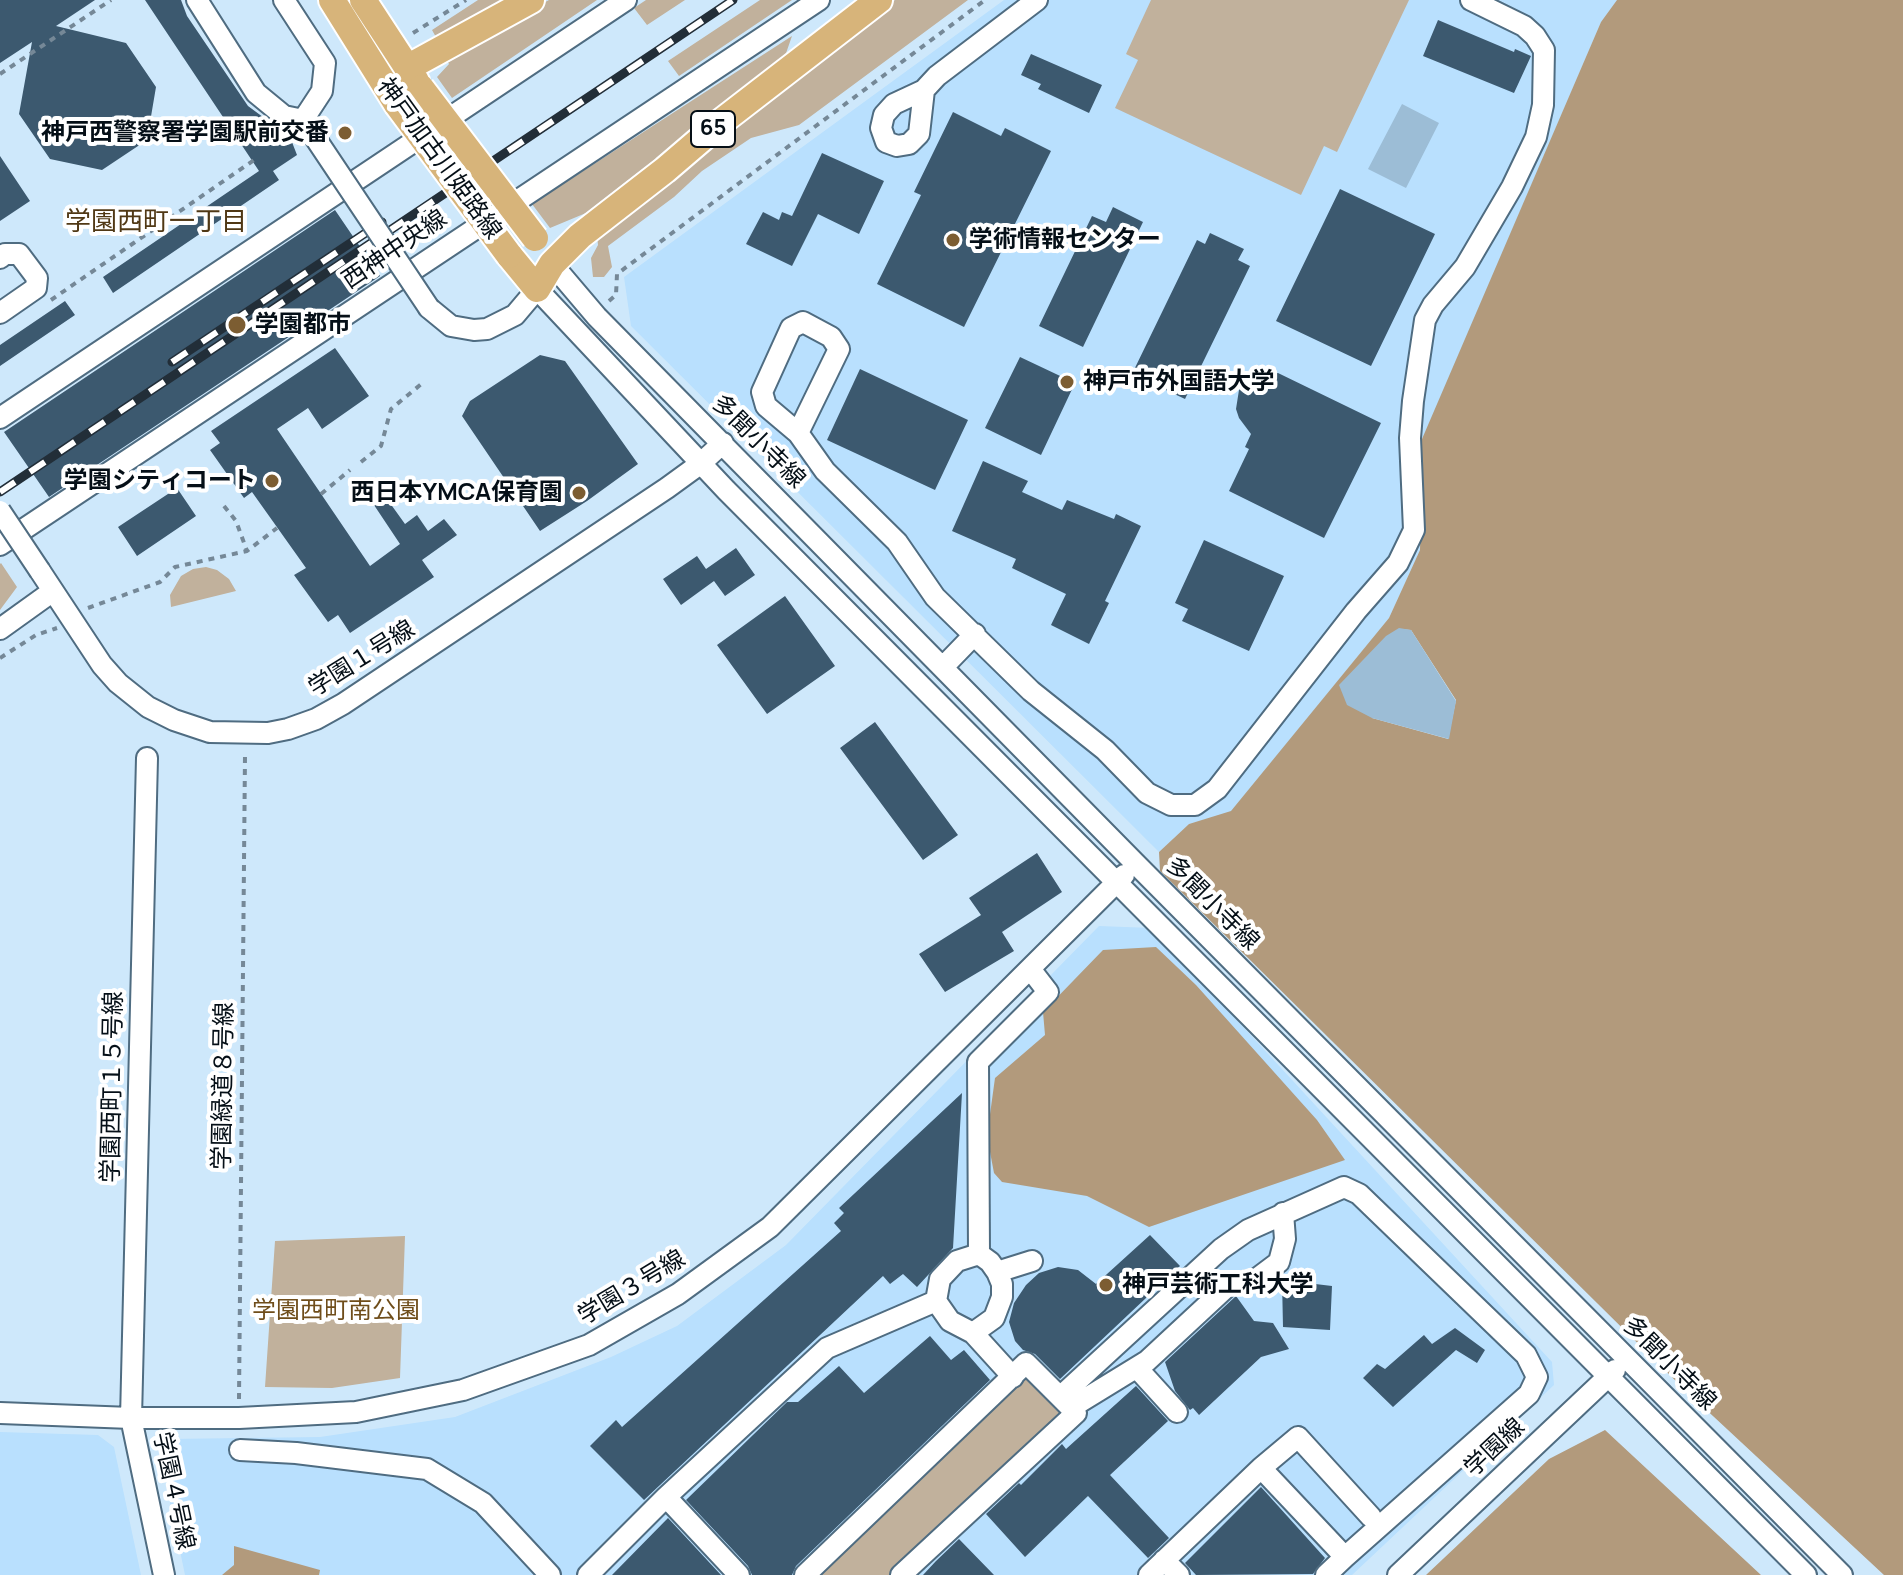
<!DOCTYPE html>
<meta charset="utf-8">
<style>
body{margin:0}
canvas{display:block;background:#cee8fb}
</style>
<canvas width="1903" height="1575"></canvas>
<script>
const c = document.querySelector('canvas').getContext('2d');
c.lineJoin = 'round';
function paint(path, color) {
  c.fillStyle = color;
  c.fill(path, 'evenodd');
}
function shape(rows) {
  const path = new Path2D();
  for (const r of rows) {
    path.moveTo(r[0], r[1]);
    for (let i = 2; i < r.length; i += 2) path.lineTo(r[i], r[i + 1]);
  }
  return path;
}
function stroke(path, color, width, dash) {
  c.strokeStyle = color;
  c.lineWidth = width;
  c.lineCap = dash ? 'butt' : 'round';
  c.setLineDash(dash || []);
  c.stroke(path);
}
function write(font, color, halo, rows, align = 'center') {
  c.font = font + ' Manrope,"Noto Sans JP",sans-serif';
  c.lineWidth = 8;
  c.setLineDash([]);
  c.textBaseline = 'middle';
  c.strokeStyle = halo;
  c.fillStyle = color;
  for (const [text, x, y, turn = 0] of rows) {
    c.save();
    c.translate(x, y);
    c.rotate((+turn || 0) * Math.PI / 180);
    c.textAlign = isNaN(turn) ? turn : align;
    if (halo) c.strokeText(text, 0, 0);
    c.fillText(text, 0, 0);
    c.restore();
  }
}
paint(shape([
 [1004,0,1617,0,1601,22,1423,439,1420,550,1389,618,1231,812,1189,824,1159,852,631,326,624,277],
 [1099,926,1152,928,1552,1362,1554,1385,1352,1575,185,1575,158,1445,167,1439,320,1437,455,1417,611,1357,677,1326,786,1245],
 [0,1432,98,1435,114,1447,141,1575,0,1575]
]), '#b9e0fe');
paint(shape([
 [478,0,505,0,437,39,432,30],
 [549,0,597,0,452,98,437,77,449,64,445,57],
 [646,0,685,0,647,25,634,8],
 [760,0,792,0,679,76,668,61],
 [895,0,968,0,799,125,751,138,702,171,674,197,608,246,612,267,604,277,593,277,591,258,598,245,597,235,699,149],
 [1151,0,1409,0,1337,152,1324,146,1301,195,1115,108,1138,60,1126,54],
 [792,36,784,59,586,213,550,228,532,204],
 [1,563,17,587,0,610,0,564],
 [206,567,217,570,229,579,236,591,171,607,170,595,181,576,193,569],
 [405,1236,400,1378,332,1388,265,1387,275,1241],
 [1026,1363,1076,1413,901,1575,807,1575]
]), '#c1b19c');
paint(shape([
 [1617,0,1903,0,1903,1575,1884,1575,1685,1390,1160,871,1159,852,1189,824,1231,811,1389,618,1420,550,1422,439,1601,22],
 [1399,629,1411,630,1456,700,1448,739,1372,718],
 [1156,947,1196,985,1317,1120,1345,1160,1149,1227,1087,1196,1002,1182,994,1173,987,1136,995,1078,1045,1035,1043,1012,1103,950],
 [1605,1430,1761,1575,1426,1575,1549,1459],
 [234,1546,320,1570,319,1575,222,1575,234,1565]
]), '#b29a7c');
paint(shape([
 [1402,104,1439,123,1406,188,1368,169],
 [1399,628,1411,630,1456,701,1449,739,1372,718,1347,705,1339,685,1386,636]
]), '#9cbdd6');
paint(shape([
 [0,0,95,0,56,26,126,43,156,87,147,140,102,170,50,159,19,114,32,42,0,63],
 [145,0,181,0,187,16,248,106,290,137,297,155,273,171,279,180,113,293,103,277,259,171],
 [1438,20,1514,52,1515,49,1531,56,1514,93,1423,56],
 [1031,54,1102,85,1089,113,1038,89,1041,84,1021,75],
 [953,112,1001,136,1005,128,1051,151,964,327,877,284,921,195,914,192],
 [822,153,884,181,859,234,818,214,792,266,746,244,763,212,779,220,782,212,792,216],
 [0,156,30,201,0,221],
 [1340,189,1435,234,1371,366,1276,321],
 [1113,207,1143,222,1083,347,1039,326,1092,216,1106,222],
 [335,210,380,276,49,497,4,432],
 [1210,233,1244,249,1238,260,1250,266,1185,399,1132,374,1197,240,1205,244],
 [65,301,75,315,0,366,0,345],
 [335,348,369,396,322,429,308,408,277,429,370,566,400,544,366,493,377,485,405,524,417,515,428,531,444,519,457,535,422,560,434,577,350,633,338,615,328,622,294,575,306,568,252,492,244,498,210,450,220,443,211,431],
 [540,355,565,361,638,464,587,501,540,531,462,416,470,401],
 [1020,357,1075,383,1041,455,985,428],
 [860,369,968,420,935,490,827,440],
 [1278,373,1381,423,1324,538,1229,491,1249,449,1245,447,1251,434,1239,418,1236,409,1239,390,1252,377],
 [983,461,1028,481,1022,492,1062,510,1067,500,1114,519,1116,514,1141,526,1105,601,1109,603,1089,644,1051,625,1066,594,1012,568,1016,559,952,531],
 [177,488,196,516,137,556,118,527],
 [1204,540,1284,576,1249,651,1182,621,1188,609,1175,603],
 [736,548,755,575,725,596,714,581,681,605,663,579,697,556,706,569],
 [785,596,835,666,767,714,717,645],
 [875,722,958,835,923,860,840,748],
 [1037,853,1062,892,1002,932,1014,951,945,992,919,954,981,915,969,898],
 [962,1093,953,1248,917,1287,903,1274,890,1284,883,1276,644,1500,590,1446,616,1420,622,1427,841,1231,834,1223,844,1213,839,1208],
 [1150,1235,1180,1266,1060,1379,1035,1354,1023,1350,1015,1341,1009,1322,1014,1303,1026,1285,1039,1273,1058,1267,1078,1270,1096,1284],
 [1282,1280,1332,1286,1330,1330,1283,1327],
 [1236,1296,1254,1321,1273,1323,1289,1349,1261,1357,1199,1415,1193,1408,1190,1410,1175,1391,1165,1362],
 [1455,1328,1485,1350,1477,1363,1456,1350,1393,1407,1363,1378,1377,1364,1385,1369,1424,1335,1432,1344],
 [930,1336,951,1360,964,1350,990,1380,796,1566,792,1575,752,1575,748,1566,686,1500,787,1402,798,1402,839,1366,864,1393],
 [1136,1386,1168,1421,1110,1475,1169,1538,1148,1558,1088,1496,1025,1557,986,1514,1019,1483,1021,1485,1062,1444,1066,1449],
 [1261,1487,1325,1558,1313,1574,1196,1575,1185,1563],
 [668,1518,721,1575,612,1575],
 [959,1539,994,1575,923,1575,936,1561]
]), '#3c596f');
const minor = shape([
 [197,0,256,93,284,116,303,120,314,136],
 [284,0,325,63,322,91,303,120],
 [924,90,919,134,909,144,897,146,886,142,881,128,884,115,894,104,924,90,937,76,1037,0],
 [0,258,5,254,19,254,37,278,36,288,0,313],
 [552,264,597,317,1134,862,1842,1575],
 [429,308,451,326,474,330,487,329,515,315,537,289,726,490,1806,1575],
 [0,418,626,0],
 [798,433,766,406,762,392,791,328,803,322,831,337,839,349,798,433,825,471,897,542,935,597,1031,691,1105,750,1147,793,1171,805,1195,805,1217,789,1356,611,1398,563,1414,530,1410,438,1413,401,1425,320,1433,305,1465,267,1512,187,1536,137,1543,105,1544,50,1535,36,1524,26,1471,0],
 [0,545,819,0],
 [40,571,102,665,118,683,148,707,174,720,210,732,268,733,288,729,316,719,343,704,667,488,700,464,723,443],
 [0,629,53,591],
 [944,666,975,634],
 [147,758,131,1418,164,1575],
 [979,1254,957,1261,940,1279,936,1301,950,1321,973,1333,994,1318,1002,1297,1002,1284,997,1272,990,1262,979,1254,978,1062,1048,992,1031,970],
 [997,1272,1032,1261],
 [973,1333,1013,1377],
 [1137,1368,1177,1412],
 [1061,1396,1221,1249,1248,1230,1344,1187,1359,1194,1526,1355,1537,1377,1529,1394,1345,1557,1261,1468],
 [1072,1407,1147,1361,1230,1284,1255,1280,1279,1262,1285,1239,1283,1213],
 [0,1413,131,1418,239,1418,356,1412,463,1390,589,1345,678,1294,770,1227,1124,875],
 [240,1450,296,1453,427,1469,483,1503,550,1575],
 [666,1497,739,1575],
 [1164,1560,1179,1575],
 [588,1575,666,1497,827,1348,936,1301],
 [805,1575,1026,1363,1076,1413,901,1575],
 [1149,1575,1261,1468,1298,1437,1371,1517],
 [1326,1575,1345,1557],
 [1398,1575,1615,1370]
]);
const major = shape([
 [332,0,397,104],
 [363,0,416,81],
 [407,68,531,0],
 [509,255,537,289,552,264,580,236,665,170,721,122,879,0]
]);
stroke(minor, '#4f6c81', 24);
stroke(major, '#fff', 30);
stroke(shape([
 [413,33,466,0],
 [0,74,111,0],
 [51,300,257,158],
 [609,301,616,295,617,274,985,0],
 [361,462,381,446,391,409,425,381],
 [321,494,350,470],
 [224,506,236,521,247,551],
 [88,608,160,582,175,567,247,551,277,528],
 [0,658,36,635,57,628],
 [239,1399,245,755]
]), '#758897', 4, [6, 6]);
stroke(minor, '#fff', 20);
stroke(major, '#d7b47a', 26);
const rail = shape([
 [172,362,382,222],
 [0,492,733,0]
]);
stroke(rail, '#222e38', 9);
stroke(rail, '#fff', 6, [18]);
const minorBridge = shape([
 [314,136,429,308],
 [0,511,40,571]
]);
const majorBridge = shape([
 [421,88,535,238],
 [397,104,509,255]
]);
stroke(minorBridge, '#4f6c81', 24, []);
stroke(majorBridge, '#fff', 30, []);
stroke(minorBridge, '#fff', 20);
stroke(majorBridge, '#d7b47a', 26);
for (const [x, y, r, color] of [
 [345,133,8,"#7c5d32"],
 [953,240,8,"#7c5d32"],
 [237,325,10,"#7c5d32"],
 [1067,382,8,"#7c5d32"],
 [272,481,8,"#7c5d32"],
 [579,493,8,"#7c5d32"],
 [1106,1285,8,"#7c5d32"]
]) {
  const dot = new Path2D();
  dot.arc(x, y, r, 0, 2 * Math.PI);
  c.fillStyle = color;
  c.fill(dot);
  stroke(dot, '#fff', 3);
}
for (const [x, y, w] of [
 [713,129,44]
]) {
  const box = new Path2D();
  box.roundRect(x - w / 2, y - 18, w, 36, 6);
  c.fillStyle = '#fff';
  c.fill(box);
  stroke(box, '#050f17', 2);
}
write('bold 22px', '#050f17', null, [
 ["65",713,129]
]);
write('bold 24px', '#050f17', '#fff', [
 ["神戸西警察署学園駅前交番",329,133,"right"],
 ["学術情報センター",969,240],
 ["学園都市",255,325],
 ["神戸市外国語大学",1083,382],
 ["学園シティコート",256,481,"right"],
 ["西日本YMCA保育園",563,493,"right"],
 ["神戸芸術工科大学",1122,1285]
], 'left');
write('24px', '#050f17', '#fff', [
 ["神戸加古川姫路線",439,159,54],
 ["西神中央線",395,250,-34],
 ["多聞小寺線",758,442,45],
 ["学園１号線",362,659,-32],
 ["多聞小寺線",1212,904,45],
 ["学園緑道８号線",224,1086,-89],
 ["学園西町１５号線",113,1087,-89],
 ["学園３号線",632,1288,-31],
 ["多聞小寺線",1669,1364,45],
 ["学園線",1495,1448,-43],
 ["学園４号線",173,1491,78]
]);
write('24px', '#6f4d1a', '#fff', [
 ["学園西町南公園",336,1311]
]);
write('26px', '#503815', '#fff', [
 ["学園西町一丁目",156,223]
]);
</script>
